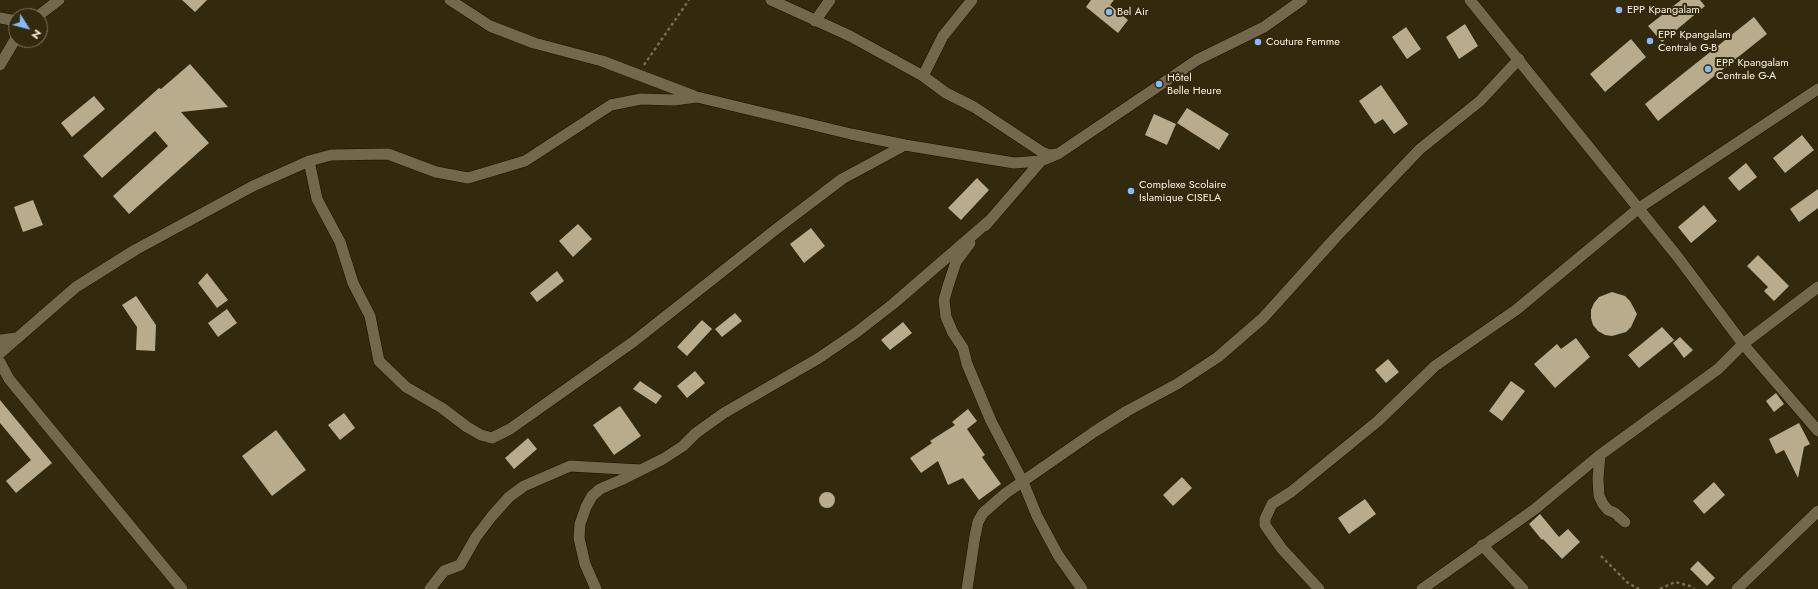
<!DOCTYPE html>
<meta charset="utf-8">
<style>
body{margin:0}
#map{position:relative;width:1818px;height:589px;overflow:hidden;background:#33290d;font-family:Jost,sans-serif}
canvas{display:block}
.north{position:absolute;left:8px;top:8px;width:40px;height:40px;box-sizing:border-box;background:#33290d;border:1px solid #827962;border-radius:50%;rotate:126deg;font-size:11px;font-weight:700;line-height:16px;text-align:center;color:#f8f2e2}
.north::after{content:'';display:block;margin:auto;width:14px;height:18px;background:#85bbfb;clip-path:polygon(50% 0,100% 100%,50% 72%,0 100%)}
</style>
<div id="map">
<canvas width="1818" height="589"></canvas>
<div class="north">N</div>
</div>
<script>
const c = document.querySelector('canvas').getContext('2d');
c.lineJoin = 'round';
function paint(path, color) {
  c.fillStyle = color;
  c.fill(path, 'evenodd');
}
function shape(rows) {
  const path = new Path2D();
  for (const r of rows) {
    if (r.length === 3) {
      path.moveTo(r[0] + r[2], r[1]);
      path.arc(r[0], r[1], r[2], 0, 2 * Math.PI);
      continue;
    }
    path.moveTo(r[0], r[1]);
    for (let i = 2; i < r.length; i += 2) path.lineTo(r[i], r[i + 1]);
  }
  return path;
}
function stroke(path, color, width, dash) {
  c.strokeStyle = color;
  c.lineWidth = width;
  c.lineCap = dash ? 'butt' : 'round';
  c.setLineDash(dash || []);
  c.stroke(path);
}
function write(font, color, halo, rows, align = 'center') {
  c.font = font + ' Jost,sans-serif';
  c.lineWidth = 4;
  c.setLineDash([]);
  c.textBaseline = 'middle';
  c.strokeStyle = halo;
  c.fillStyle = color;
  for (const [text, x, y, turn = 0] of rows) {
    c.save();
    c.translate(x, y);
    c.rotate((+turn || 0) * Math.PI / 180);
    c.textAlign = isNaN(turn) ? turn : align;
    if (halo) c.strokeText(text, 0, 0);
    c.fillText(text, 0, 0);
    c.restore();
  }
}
paint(shape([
 [182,0,207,0,195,12],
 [1091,0,1114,0,1110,5,1128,20,1118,33,1086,7],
 [1681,0,1700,0,1705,6,1662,42,1648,26],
 [1754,17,1767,34,1658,121,1645,104],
 [1465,24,1478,46,1459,59,1446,37],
 [1406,27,1421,49,1407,59,1392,37],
 [1631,39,1646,57,1605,92,1590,74],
 [190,64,228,107,181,112,209,143,129,214,113,196,168,146,155,131,102,178,83,156,159,88,161,89],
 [1381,85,1408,124,1394,134,1383,119,1375,124,1359,101],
 [94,96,105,109,72,137,61,123],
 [1187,108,1229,134,1219,150,1177,123],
 [1154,114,1176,124,1167,145,1145,135],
 [1802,135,1814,150,1785,173,1773,158],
 [1746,163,1757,177,1739,191,1728,178],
 [977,178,989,190,961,220,948,208],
 [1818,189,1818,208,1799,222,1790,209],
 [33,200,43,225,23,232,14,207],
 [1704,205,1717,221,1691,243,1678,227],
 [578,224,592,239,573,257,559,241],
 [811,228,825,246,804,263,790,244],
 [1758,255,1789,286,1774,301,1764,291,1768,287,1747,266],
 [557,271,564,281,537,302,530,293],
 [207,273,228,300,217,308,198,283],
 [1612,292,1625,296,1630,301,1637,314,1631,327,1626,332,1612,336,1605,335,1598,331,1593,325,1591,318,1591,310,1594,303,1599,297],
 [136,296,156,325,155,351,136,350,137,327,122,305],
 [227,309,237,323,218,337,208,323],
 [735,313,742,321,722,337,715,329],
 [702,320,712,329,687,356,677,347],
 [903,322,912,333,890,350,881,340],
 [1662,327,1674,340,1639,368,1628,355],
 [1680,337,1693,350,1684,358,1673,343],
 [1576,338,1590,357,1555,388,1534,364,1557,344,1561,349],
 [1388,359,1399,372,1386,383,1375,370],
 [695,371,705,383,687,398,677,386],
 [640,381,662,396,656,404,633,389],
 [1511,381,1525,391,1502,421,1489,411],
 [1776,393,1784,404,1774,412,1766,401],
 [0,400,52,463,16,493,6,481,31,460,0,423],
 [620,406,641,436,614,455,593,425],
 [968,409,977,421,967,429,985,455,982,457,1001,484,979,500,963,478,948,485,938,461,921,473,910,458,932,443,930,441,955,425,952,422],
 [344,413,355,428,340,440,328,425],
 [1799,423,1810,444,1804,447,1798,478,1784,450,1776,454,1769,439],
 [276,430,306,470,272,496,242,456],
 [528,438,537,449,514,469,505,458],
 [1182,477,1192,488,1173,506,1163,495],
 [1714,482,1725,495,1704,514,1693,501],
 [827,500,8],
 [1365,499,1376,514,1349,534,1338,518],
 [1540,514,1559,537,1568,529,1580,542,1562,559,1543,539,1542,540,1529,524],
 [1698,561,1715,578,1707,586,1690,569]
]), '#b8ac8d');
const minor = shape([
 [450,0,490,26,534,43,602,61,694,96],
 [771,0,850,36,892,59,923,76,946,93,974,107,1042,152,1049,155,1057,154],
 [1470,0,1677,256,1743,344,1818,431],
 [38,16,59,0],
 [0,18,16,21],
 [815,21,830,0],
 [0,65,16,38],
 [923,76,943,36,972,0],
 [309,161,317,199,340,242,353,283,370,316,379,361,406,387,442,408,467,427,481,435,492,438,510,429,633,342,775,230,842,179,905,145],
 [985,226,1041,161],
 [970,243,956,262,948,286,944,300,946,317,953,333,963,348,967,364,991,421,1023,482,1037,516,1058,555,1082,589],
 [0,340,16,338],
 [0,353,76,287,135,250,253,186,309,161,331,155,388,154,436,172,468,178,525,161,611,105,641,99,674,100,697,97,851,134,905,145,1014,163,1041,161,1058,154,1197,60,1264,27,1302,0],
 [0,362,9,379,182,589],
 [1600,455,1598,478,1599,496,1603,504,1608,510,1615,513,1625,522],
 [1482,545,1523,589],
 [430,589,444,571,460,565,476,537,492,516,509,497,524,486,570,466,641,470],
 [596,589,585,564,579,538,580,524,586,507,592,496,600,489,621,480,663,459,683,446,696,433,724,413,819,358,857,332,893,304,989,221],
 [967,589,975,536,978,522,983,513,1006,493,1094,432,1127,411,1177,384,1218,357,1263,318,1336,237,1420,149,1480,101,1519,59],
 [1319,589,1282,549,1265,525,1265,519,1272,504,1291,492,1378,421,1435,366,1516,310,1639,208,1818,89],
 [1422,589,1535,509,1600,455,1718,369,1743,344,1818,287],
 [1737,589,1818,511]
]);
stroke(minor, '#1b1100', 12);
stroke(shape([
 [644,65,689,0],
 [1601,556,1628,583,1639,589],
 [1660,589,1675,582,1690,586,1694,589]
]), '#756d55', 2.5, [3, 3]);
stroke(minor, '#73684b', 11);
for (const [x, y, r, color] of [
 [1619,10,4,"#85bbfb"],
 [1109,12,4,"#85bbfb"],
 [1650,41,4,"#85bbfb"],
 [1258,42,4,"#85bbfb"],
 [1708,69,4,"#85bbfb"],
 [1159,84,4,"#85bbfb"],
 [1131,191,4,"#85bbfb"]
]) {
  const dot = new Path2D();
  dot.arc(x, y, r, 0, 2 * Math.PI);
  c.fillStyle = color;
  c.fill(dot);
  stroke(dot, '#33290d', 1.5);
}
write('11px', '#f8f2e2', '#33290d', [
 ["EPP Kpangalam",1627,10],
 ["Bel Air",1117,12],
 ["EPP Kpangalam",1658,35],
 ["Centrale G-B",1658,48],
 ["Couture Femme",1266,42],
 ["EPP Kpangalam",1716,63],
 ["Centrale G-A",1716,76],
 ["Hôtel",1167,78],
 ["Belle Heure",1167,91],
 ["Complexe Scolaire",1139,185],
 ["Islamique CISELA",1139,198]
], 'left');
</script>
